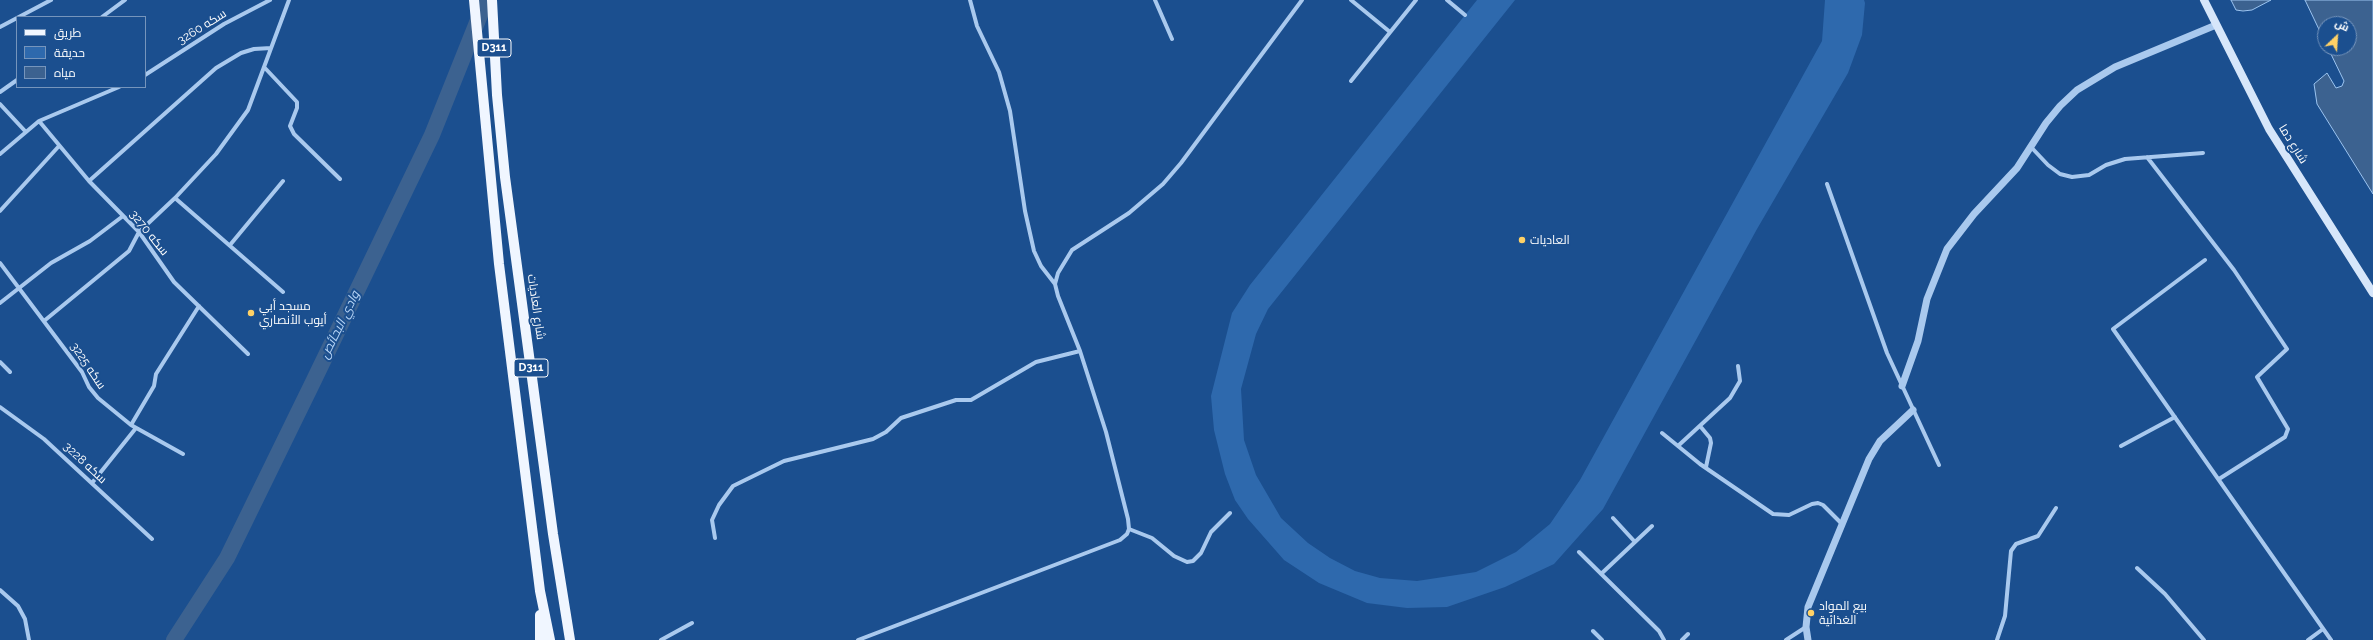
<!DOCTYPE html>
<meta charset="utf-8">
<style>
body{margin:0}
#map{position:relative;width:2373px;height:640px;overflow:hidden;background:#1b4f8f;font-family:Raleway,Cairo,sans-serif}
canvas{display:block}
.legend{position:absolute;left:16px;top:16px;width:130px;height:72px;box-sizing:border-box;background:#1b4f8f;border:1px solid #7695bc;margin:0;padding:5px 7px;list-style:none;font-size:12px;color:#fff}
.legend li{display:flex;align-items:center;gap:8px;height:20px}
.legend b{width:20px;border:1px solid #7695bc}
.north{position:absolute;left:2317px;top:16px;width:40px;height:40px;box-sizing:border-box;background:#1b4f8f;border:1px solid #7695bc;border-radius:50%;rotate:25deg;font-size:11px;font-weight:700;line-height:16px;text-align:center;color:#fff}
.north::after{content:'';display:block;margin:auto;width:14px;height:18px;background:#ffd166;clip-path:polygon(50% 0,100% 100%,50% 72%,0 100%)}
</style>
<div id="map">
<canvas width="2373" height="640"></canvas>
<ul class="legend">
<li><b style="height:5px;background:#f0f6ff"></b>طريق</li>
<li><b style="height:11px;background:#2e69ad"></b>حديقة</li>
<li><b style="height:11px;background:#3c6290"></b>مياه</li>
</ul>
<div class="north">ش</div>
</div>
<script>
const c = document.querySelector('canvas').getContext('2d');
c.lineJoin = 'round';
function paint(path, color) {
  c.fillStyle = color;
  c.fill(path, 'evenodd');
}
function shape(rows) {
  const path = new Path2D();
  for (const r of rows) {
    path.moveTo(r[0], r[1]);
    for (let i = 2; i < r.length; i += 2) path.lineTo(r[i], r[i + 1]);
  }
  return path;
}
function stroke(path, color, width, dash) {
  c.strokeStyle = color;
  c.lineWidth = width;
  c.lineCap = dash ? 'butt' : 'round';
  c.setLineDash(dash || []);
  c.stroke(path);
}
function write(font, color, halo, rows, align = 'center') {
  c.font = font + ' Raleway,Cairo,sans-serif';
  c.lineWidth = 4;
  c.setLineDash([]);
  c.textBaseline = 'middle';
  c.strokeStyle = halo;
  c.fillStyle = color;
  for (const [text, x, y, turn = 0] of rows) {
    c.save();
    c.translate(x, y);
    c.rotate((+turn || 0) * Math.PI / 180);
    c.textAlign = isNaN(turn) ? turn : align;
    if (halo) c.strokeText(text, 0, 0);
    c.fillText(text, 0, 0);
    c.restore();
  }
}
paint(shape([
 [1477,0,1515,0,1268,309,1256,334,1241,389,1244,440,1256,475,1281,518,1308,543,1330,558,1355,571,1380,578,1417,581,1476,572,1516,552,1550,524,1580,480,1822,41,1825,0,1864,0,1865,3,1862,35,1848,73,1757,229,1603,509,1554,564,1505,587,1447,607,1407,608,1367,603,1319,583,1284,560,1248,519,1235,500,1225,474,1214,430,1211,396,1232,313,1250,285]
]), '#2e69ad');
const water = shape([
 [2231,0,2271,0,2252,10,2243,11,2236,10,2231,0],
 [2305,0,2373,0,2373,194,2317,104,2314,84,2327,73,2336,88,2342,86,2344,81,2328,48,2349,48,2349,24,2325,24,2325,42,2305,0]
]);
paint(water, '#3c6290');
stroke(water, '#9cc4f0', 1);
stroke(shape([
 [174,640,227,558,314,380,432,135,486,0]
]), '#3c6290', 16);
stroke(shape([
 [970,0,977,26,999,72,1010,111,1025,211,1034,251,1041,266,1055,284],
 [1155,0,1172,39],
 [1351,0,1390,32],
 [1447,0,1465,15],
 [102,17,125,0],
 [0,27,51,0],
 [264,67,297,102,297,108,290,126,294,134,340,179],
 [145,75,224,24,270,0],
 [1351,81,1416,0],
 [0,92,17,80],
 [0,104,25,131],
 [39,121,89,181,139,232,174,282,248,354],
 [2031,147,2048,165,2060,174,2072,177,2089,175,2106,165,2125,159,2203,153],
 [0,154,39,121,119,87],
 [2147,157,2234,270,2287,349,2257,377,2288,429,2285,437,2219,479],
 [89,181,216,68,241,53,254,49,271,48],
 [1827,184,1887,353,1939,465],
 [175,198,216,154,248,110,289,0],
 [0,211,59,146],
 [230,245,283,181],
 [2205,260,2113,329,2331,640],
 [0,263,82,372,89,387,98,398,131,425,183,454],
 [0,303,51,263,90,241,123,216],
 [44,321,129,251,139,232,175,198,283,292],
 [0,362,10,372],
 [0,407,44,439,152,539],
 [131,425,154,386,156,374,199,306],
 [1700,426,1710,438,1711,443,1706,467],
 [1662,433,1700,464,1773,514,1789,515,1812,504,1818,503,1823,505,1842,524],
 [1679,445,1730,398,1740,381,1738,366],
 [2121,446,2175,417],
 [92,483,136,428],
 [1613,518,1635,542],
 [1129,529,1152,538,1174,556,1187,562,1193,561,1201,553,1211,532,1230,513],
 [715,538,712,520,719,505,733,486,784,461,873,439,886,432,901,418,956,400,971,400,1036,362,1080,351],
 [1579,552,1659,631,1664,640],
 [2137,568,2165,594,2204,640],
 [1601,574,1652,526],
 [0,590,18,606,25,619,29,640],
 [1593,631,1602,640],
 [661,640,692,623],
 [858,640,1120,540,1127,534,1129,529,1128,519,1106,432,1080,351,1058,296,1055,284,1058,273,1072,250,1129,213,1163,184,1181,163,1302,0],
 [1682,640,1688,634],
 [1786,640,1806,627],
 [1997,640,2005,616,2011,551,2016,544,2038,536,2056,508],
 [2308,640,2323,629]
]), '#a9c9ee', 4);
stroke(shape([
 [1902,386,1918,341,1927,299,1947,249,1974,214,2017,168,2046,123,2060,106,2077,90,2115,67,2216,25],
 [1808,640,1806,627,1808,607,1869,459,1880,441,1913,410]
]), '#a9c9ee', 7);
stroke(shape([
 [2204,0,2269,129,2373,293]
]), '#d6e6fa', 8);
stroke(shape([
 [474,0,499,264,540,591,550,640],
 [492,0,497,95,505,177,553,534,570,640],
 [540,640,540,615]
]), '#f0f6ff', 10);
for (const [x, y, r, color] of [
 [1522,240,4,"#ffd166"],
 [251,313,4,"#ffd166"],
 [1811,613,4,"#ffd166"]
]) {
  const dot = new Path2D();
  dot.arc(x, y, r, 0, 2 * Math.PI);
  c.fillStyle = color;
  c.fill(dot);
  stroke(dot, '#1b4f8f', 1.5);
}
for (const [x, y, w] of [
 [494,48,34],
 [531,368,34]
]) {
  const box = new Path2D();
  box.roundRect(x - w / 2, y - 9, w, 18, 3);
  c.fillStyle = '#1b4f8f';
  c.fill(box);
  stroke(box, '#fff', 1);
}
write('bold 11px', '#fff', null, [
 ["D311",494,48],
 ["D311",531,368]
]);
write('12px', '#fff', '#1b4f8f', [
 ["سكه 3260",202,27,-32],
 ["شارع دما",2293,144,58],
 ["سكه 3270",149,233,51],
 ["شارع العاديات",536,307,82],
 ["سكه 3225",88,366,56],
 ["سكه 3228",85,463,43]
]);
write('12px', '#fff', '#1b4f8f', [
 ["العاديات",1530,240],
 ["مسجد أبي",259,306],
 ["أيوب الأنصاري",259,320],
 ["بيع المواد",1819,606],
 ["الغذائية",1819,620]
], 'left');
write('italic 13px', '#b5d3f5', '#1b4f8f', [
 ["وادي البحائص",340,325,-64]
]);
</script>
